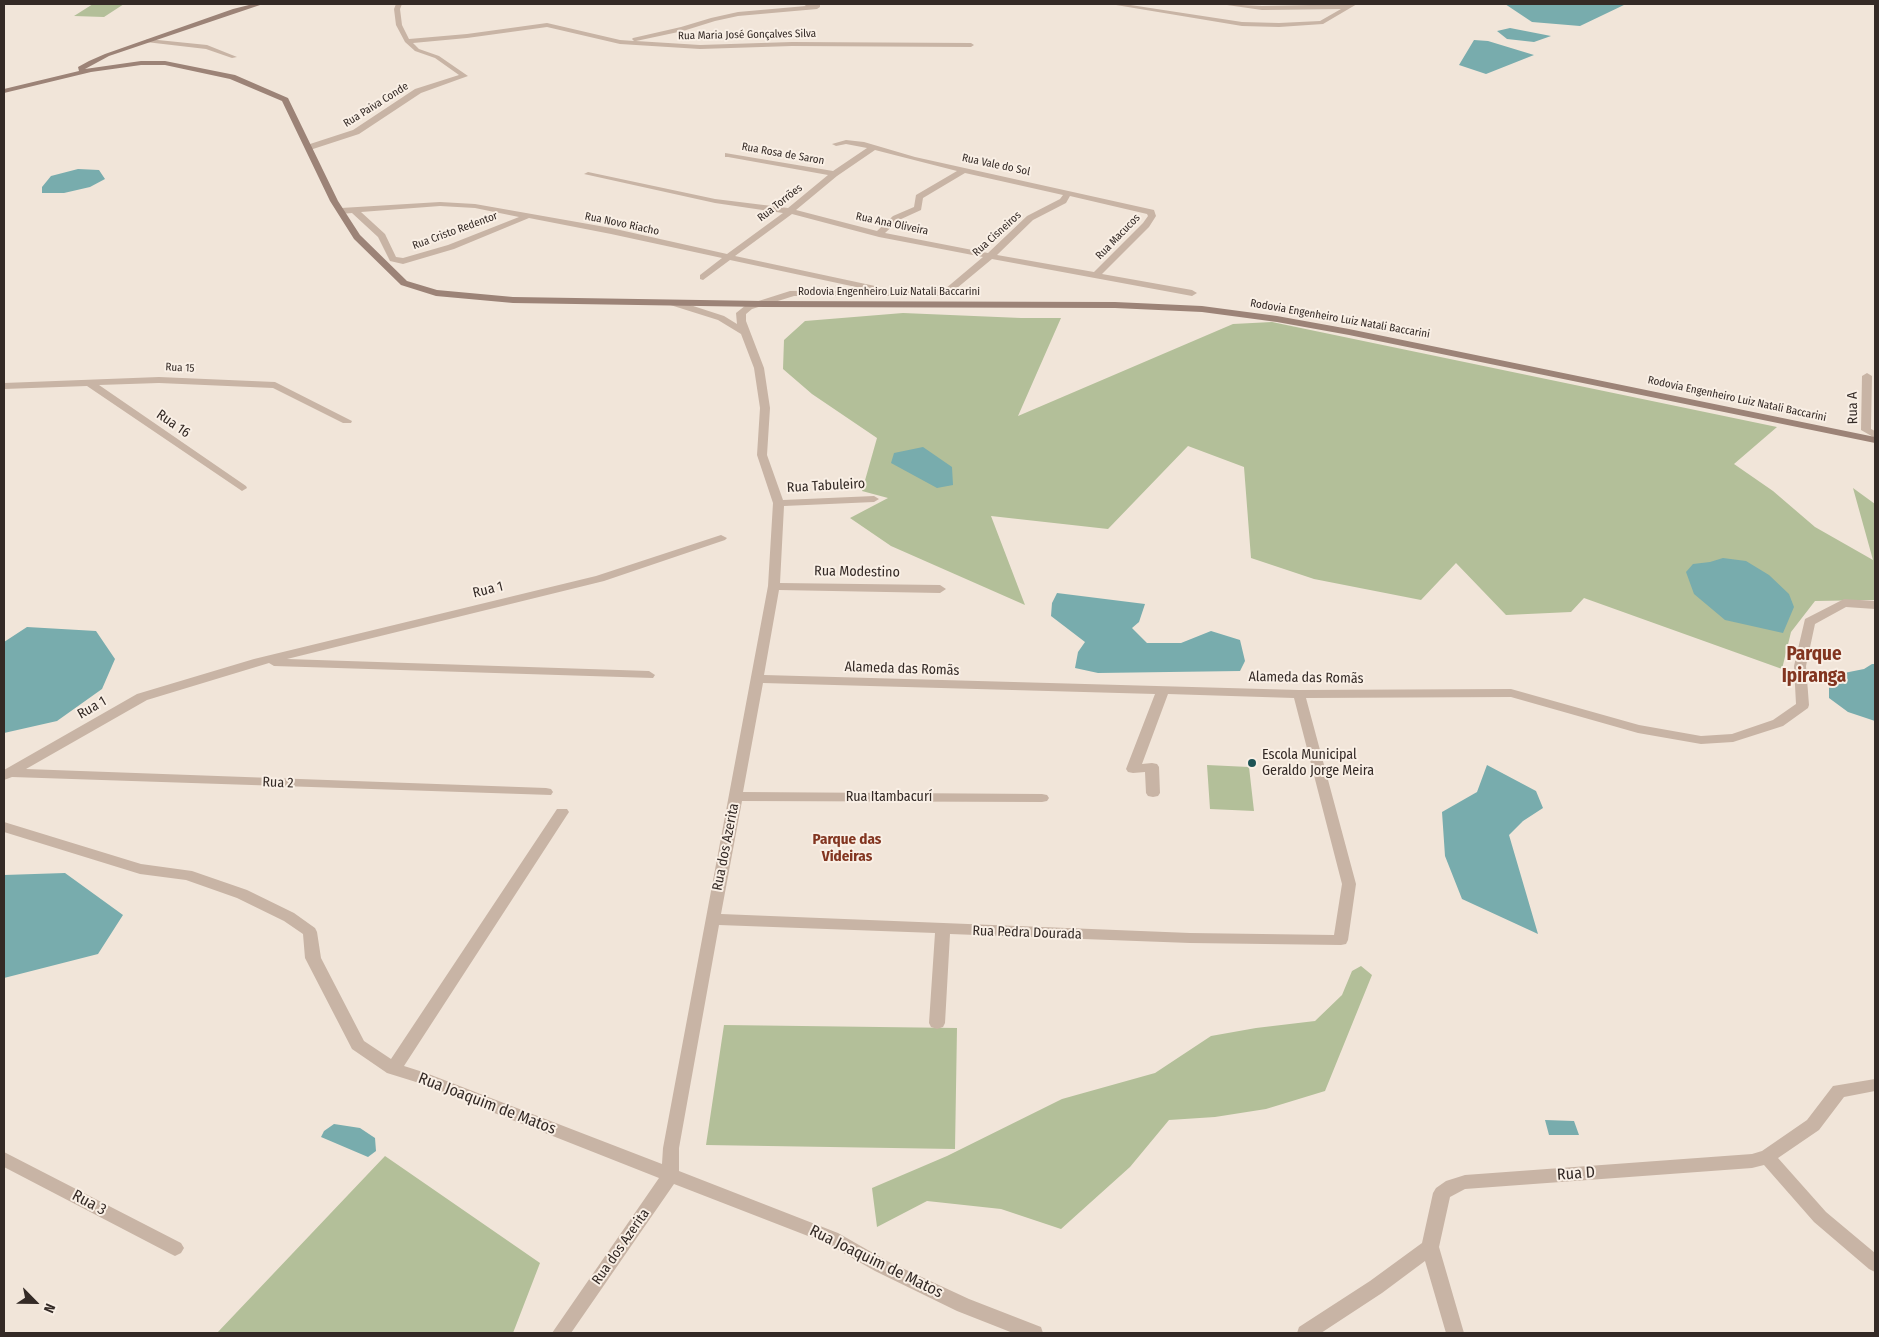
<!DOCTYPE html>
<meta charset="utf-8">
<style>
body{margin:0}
#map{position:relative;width:1879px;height:1337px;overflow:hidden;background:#f1e5d9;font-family:"Fira Sans Condensed",sans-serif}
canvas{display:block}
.frame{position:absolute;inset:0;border:5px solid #342a26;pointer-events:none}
.north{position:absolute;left:10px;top:1277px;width:50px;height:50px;-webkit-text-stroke:4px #f9efe5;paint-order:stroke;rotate:113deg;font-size:14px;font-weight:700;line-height:20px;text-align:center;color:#342a26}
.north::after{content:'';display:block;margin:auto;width:18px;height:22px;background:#342a26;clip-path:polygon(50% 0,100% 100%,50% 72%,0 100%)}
</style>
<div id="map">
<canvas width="1879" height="1337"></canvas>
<div class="frame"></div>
<div class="north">N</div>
</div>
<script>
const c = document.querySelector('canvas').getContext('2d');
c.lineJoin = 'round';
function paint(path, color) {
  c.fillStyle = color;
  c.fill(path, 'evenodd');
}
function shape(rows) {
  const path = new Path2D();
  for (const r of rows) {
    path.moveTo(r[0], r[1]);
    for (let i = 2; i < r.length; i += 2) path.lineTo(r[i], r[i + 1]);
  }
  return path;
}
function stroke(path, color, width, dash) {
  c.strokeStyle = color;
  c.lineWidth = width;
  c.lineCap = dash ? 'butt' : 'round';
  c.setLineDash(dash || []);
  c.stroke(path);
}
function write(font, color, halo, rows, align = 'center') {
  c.font = font + ' "Fira Sans Condensed",sans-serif';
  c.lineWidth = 4;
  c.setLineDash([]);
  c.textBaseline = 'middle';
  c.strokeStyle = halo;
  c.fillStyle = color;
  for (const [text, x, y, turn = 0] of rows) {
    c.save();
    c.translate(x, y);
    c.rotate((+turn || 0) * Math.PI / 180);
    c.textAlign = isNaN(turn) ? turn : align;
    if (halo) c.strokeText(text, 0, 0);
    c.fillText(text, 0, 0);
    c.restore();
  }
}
paint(shape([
 [93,4,124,4,104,17,74,16],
 [903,313,1021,318,1061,318,1018,416,1233,324,1272,322,1777,427,1734,464,1773,491,1815,527,1873,560,1853,488,1875,504,1875,600,1815,601,1791,632,1782,669,1584,598,1571,612,1506,615,1456,563,1421,600,1314,579,1251,558,1244,467,1188,446,1108,529,991,516,1025,605,891,546,850,518,888,498,862,491,877,438,812,394,783,369,784,340,805,321],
 [1207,765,1249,767,1254,811,1210,809],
 [1361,966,1372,975,1325,1091,1266,1109,1215,1117,1169,1120,1130,1167,1061,1229,1001,1209,927,1201,877,1227,872,1188,947,1156,1062,1099,1155,1073,1211,1036,1256,1028,1315,1021,1342,995,1352,971],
 [724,1025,957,1028,955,1149,706,1145],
 [385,1156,540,1263,513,1333,217,1333]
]), '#b3bf99');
paint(shape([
 [1505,4,1626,4,1580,26,1532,22],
 [1510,28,1551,36,1534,42,1507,39,1497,31],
 [1474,40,1488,41,1534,55,1486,74,1459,65],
 [78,169,99,170,105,179,90,187,64,193,42,193,42,187,51,176],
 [923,447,952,467,953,485,937,488,891,463,894,453],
 [1723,558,1746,561,1769,575,1789,594,1794,607,1783,633,1725,620,1694,594,1686,572,1693,564,1710,562],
 [1057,593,1145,604,1139,622,1132,628,1147,643,1181,643,1211,631,1240,640,1245,661,1240,671,1098,673,1075,668,1078,652,1085,642,1051,616,1052,603],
 [27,627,96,631,115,659,102,689,57,721,4,733,4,642],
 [1872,664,1875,664,1875,721,1848,712,1829,698,1829,685,1834,675,1864,669],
 [1487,765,1536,791,1543,808,1523,821,1509,835,1538,934,1462,899,1445,856,1442,812,1477,792],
 [65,873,123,915,98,954,4,978,4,875],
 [1545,1120,1574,1121,1579,1135,1549,1135],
 [334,1124,360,1128,375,1138,376,1151,368,1157,321,1137,324,1131]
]), '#78acad');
paint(shape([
 [396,4,402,4,400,9,402,25,409,39,467,34,547,23,620,40,634,41,632,39,633,38,681,27,711,18,738,12,806,6,803,4,820,4,820,7,817,9,738,16,715,21,683,31,636,41,700,45,792,42,971,43,974,45,971,47,792,46,700,49,620,44,547,27,467,38,413,43,419,49,439,56,468,76,421,93,359,134,313,149,307,149,307,145,353,130,415,89,459,75,435,58,415,51,405,42,396,25,394,9,396,4],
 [1110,4,1124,4,1242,22,1279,23,1320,21,1341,9,1262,10,1220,4,1262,6,1357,4,1323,24,1279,27,1242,26,1110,4],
 [148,39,207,45,237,57,232,58,206,49,146,42,146,40,148,39],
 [846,140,864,142,915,157,1154,210,1156,216,1149,227,1102,274,1192,290,1197,293,1192,296,992,259,951,293,941,296,794,296,752,309,746,314,746,321,764,368,770,408,767,455,783,500,874,496,879,499,874,502,784,506,780,583,940,585,946,589,940,593,779,590,764,675,1299,690,1511,689,1639,725,1701,736,1732,734,1773,720,1796,704,1794,666,1805,619,1844,599,1875,601,1875,609,1846,607,1815,624,1806,666,1809,705,1808,708,1783,726,1733,742,1701,744,1638,733,1511,697,1306,698,1356,884,1348,940,1346,944,1341,945,1190,943,950,934,945,1023,943,1027,937,1029,931,1027,929,1023,935,933,719,925,679,1148,679,1171,838,1233,887,1261,969,1299,1041,1327,1043,1333,1013,1333,957,1311,875,1271,826,1243,674,1184,571,1333,552,1333,659,1178,416,1082,387,1073,352,1049,305,958,303,934,284,921,237,898,186,880,140,874,4,832,4,822,141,864,192,871,247,890,294,913,315,928,317,932,321,958,364,1041,391,1059,557,809,567,809,569,812,567,815,404,1066,426,1073,662,1164,663,1148,768,586,773,503,757,455,760,408,754,368,741,334,718,320,664,303,669,300,687,304,724,316,737,324,736,313,746,305,790,291,870,290,730,260,703,280,700,279,700,275,722,258,611,234,529,218,454,249,403,264,390,261,378,237,352,213,341,214,337,211,341,208,440,202,475,204,611,228,727,254,783,213,715,203,584,174,588,172,715,199,788,208,828,175,728,157,725,157,725,153,833,171,867,148,846,144,836,146,832,144,846,140],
 [875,150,957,171,916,195,914,207,893,216,877,231,796,210,837,176,875,150],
 [965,173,1063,195,1060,199,1027,216,988,253,885,233,899,220,921,210,923,198,965,173],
 [1070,196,1147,214,1148,216,1143,223,1094,272,997,255,1033,220,1066,203,1070,196],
 [440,206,475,208,519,217,448,245,403,258,396,257,385,234,361,212,440,206],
 [792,214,879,237,983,257,945,289,874,290,877,288,875,286,735,256,792,214],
 [763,683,1155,694,1126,769,1128,772,1133,773,1145,772,1146,793,1148,796,1153,797,1158,796,1160,793,1159,767,1157,764,1152,763,1142,764,1168,694,1294,698,1342,884,1334,935,1190,933,721,914,742,801,1042,802,1047,801,1049,798,1047,795,1042,794,743,792,763,683],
 [1867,373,1872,376,1871,429,1875,431,1875,438,1861,430,1862,376,1867,373],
 [159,377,275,382,352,421,351,423,343,423,273,388,159,383,99,385,246,486,247,488,242,491,87,386,4,389,4,383,159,377],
 [721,535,727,538,725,540,604,581,287,659,649,671,655,675,653,678,274,666,269,663,147,700,26,769,546,788,551,789,553,792,551,795,12,777,4,780,4,770,137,694,254,659,596,576,721,535],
 [1875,1079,1875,1091,1844,1097,1819,1130,1778,1158,1826,1212,1875,1253,1875,1272,1869,1269,1814,1222,1764,1165,1752,1168,1465,1189,1450,1197,1439,1247,1464,1333,1446,1333,1425,1261,1382,1293,1321,1333,1297,1333,1299,1327,1370,1281,1422,1243,1433,1193,1436,1188,1446,1181,1465,1175,1752,1154,1762,1151,1807,1120,1833,1086,1875,1079],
 [4,1152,181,1243,184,1248,181,1253,175,1256,169,1253,4,1167,4,1152]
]), '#c8b4a5');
paint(shape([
 [253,4,263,4,109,56,85,69,141,61,165,61,235,75,288,98,338,201,360,235,407,281,437,290,513,297,763,301,1115,302,1202,306,1277,316,1349,329,1875,437,1875,443,1349,335,1277,322,1202,312,1115,308,763,307,513,303,436,296,401,285,354,239,330,201,282,101,230,79,165,65,141,65,91,72,4,93,4,89,79,71,78,67,89,61,105,54,233,9,253,4]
]), '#9c8377');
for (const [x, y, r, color] of [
 [1252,763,5,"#1d5355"]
]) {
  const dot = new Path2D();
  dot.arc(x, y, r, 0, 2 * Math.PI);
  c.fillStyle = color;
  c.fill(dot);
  stroke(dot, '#f9efe5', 2);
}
write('11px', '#342a26', '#f9efe5', [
 ["Rua Maria José Gonçalves Silva",747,35,-1],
 ["Rua Paiva Conde",376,105,-32],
 ["Rua Rosa de Saron",783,154,10],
 ["Rua Vale do Sol",996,165,12],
 ["Rua Torrões",780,203,-38],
 ["Rua Novo Riacho",622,224,12],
 ["Rua Ana Oliveira",892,224,12],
 ["Rua Cristo Redentor",455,231,-20],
 ["Rua Cisneiros",997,234,-42],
 ["Rua Macucos",1118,237,-46],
 ["Rodovia Engenheiro Luiz Natali Baccarini",889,292],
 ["Rodovia Engenheiro Luiz Natali Baccarini",1340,319,10],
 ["Rua 15",180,368,3],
 ["Rodovia Engenheiro Luiz Natali Baccarini",1737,399,12]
]);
write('14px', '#342a26', '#f9efe5', [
 ["Rua A",1853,408,-91],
 ["Rua 16",173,424,35],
 ["Rua Tabuleiro",826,486,-3],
 ["Rua Modestino",857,572,1],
 ["Rua 1",488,590,-14],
 ["Alameda das Romãs",902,669,2],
 ["Alameda das Romãs",1306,678,1],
 ["Rua 1",92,708,-30],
 ["Rua 2",278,783,2],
 ["Rua Itambacurí",889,797],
 ["Rua dos Azerita",726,847,-79],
 ["Rua Pedra Dourada",1027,933,2],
 ["Rua dos Azerita",621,1247,-55]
]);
write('14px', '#342a26', '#f9efe5', [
 ["Escola Municipal",1262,755],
 ["Geraldo Jorge Meira",1262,771]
], 'left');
write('bold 15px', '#823520', '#f9efe5', [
 ["Parque das",847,840],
 ["Videiras",847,857]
]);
write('16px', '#342a26', '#f9efe5', [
 ["Rua Joaquim de Matos",487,1104,21],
 ["Rua D",1576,1174,-4],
 ["Rua 3",89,1203,28],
 ["Rua Joaquim de Matos",876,1262,26]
]);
write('bold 19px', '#823520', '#f9efe5', [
 ["Parque",1814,655],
 ["Ipiranga",1814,677]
]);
</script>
